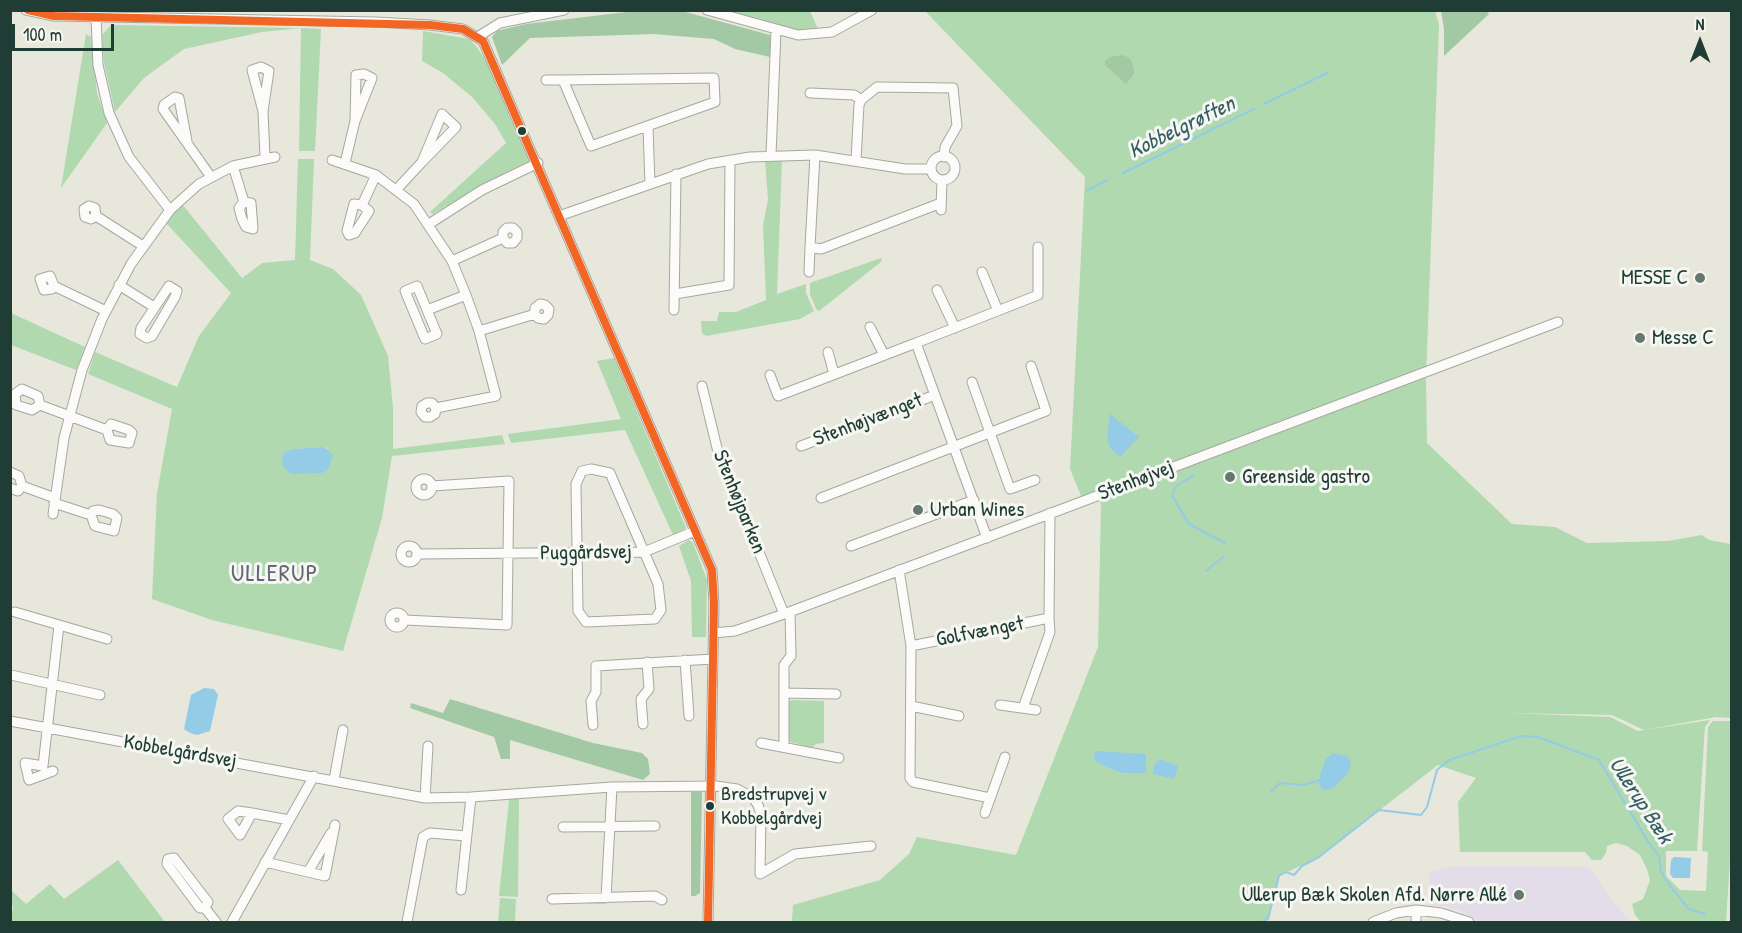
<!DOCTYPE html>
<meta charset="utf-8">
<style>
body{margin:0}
#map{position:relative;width:1742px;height:933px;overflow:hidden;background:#e8e7dc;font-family:"Patrick Hand",sans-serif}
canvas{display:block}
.frame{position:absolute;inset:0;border:12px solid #1f3d34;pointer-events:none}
.north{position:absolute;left:1670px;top:12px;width:60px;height:60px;-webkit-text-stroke:4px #f6f6f2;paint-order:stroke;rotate:0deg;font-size:16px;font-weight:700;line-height:24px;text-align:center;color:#1f3d34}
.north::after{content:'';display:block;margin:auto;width:21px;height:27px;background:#1f3d34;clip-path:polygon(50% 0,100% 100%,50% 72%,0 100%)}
.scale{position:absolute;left:12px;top:24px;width:102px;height:27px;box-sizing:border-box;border:3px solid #1f3d34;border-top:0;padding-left:8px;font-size:18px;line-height:21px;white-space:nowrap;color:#1f3d34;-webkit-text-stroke:4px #f6f6f2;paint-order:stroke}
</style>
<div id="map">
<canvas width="1742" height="933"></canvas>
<div class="frame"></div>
<div class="north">N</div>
<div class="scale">100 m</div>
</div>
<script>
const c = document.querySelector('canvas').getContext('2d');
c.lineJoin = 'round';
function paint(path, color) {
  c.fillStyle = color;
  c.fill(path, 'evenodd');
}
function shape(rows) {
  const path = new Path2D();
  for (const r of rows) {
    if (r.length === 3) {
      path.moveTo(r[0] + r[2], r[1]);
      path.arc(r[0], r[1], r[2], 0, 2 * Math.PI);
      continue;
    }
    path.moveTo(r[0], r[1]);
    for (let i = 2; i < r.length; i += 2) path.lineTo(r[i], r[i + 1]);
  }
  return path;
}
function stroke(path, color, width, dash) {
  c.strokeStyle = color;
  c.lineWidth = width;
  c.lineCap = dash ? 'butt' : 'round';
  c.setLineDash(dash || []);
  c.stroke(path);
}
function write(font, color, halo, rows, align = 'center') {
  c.font = font + ' "Patrick Hand",sans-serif';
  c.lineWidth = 6;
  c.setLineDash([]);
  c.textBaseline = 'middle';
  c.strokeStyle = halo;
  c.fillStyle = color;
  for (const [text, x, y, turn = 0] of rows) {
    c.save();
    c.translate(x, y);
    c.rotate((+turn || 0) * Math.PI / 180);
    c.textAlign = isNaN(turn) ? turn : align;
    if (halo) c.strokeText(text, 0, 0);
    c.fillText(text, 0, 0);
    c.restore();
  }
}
paint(shape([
 [1484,866,1584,867,1591,869,1610,898,1631,922,1482,922,1460,911,1447,906,1430,906,1429,872,1447,867]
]), '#e3ddea');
paint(shape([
 [725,11,810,11,818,29,797,31],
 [925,11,1435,11,1439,25,1426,378,1427,443,1512,524,1555,527,1587,543,1668,541,1702,535,1709,540,1731,544,1731,718,1716,717,1644,730,1612,715,1508,713,1610,717,1638,731,1710,720,1705,727,1697,851,1666,851,1666,876,1680,890,1706,891,1708,852,1702,851,1708,727,1713,721,1731,721,1732,829,1726,922,1641,922,1635,915,1632,904,1643,899,1646,891,1650,880,1647,869,1640,855,1627,846,1616,843,1607,846,1606,853,1601,860,1592,860,1585,852,1460,852,1458,802,1476,778,1438,765,1319,857,1279,876,1268,919,1261,922,786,922,792,921,793,905,880,880,909,854,917,837,1016,855,1098,647,1101,505,1097,493,1082,498,1070,469,1085,177],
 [111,25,301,28,321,29,315,151,299,151,301,28,262,32,184,49,144,78,115,112,104,63,102,35],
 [423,31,469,39,476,46,485,59,529,161,476,188,433,214,430,212,506,143,495,124,472,97,443,73,422,61],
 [86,34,91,37,97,93,107,123,61,188],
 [298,159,314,159,310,260,333,269,361,295,388,356,393,408,393,449,502,435,505,444,392,456,382,518,343,651,212,620,152,599,157,493,172,409,88,374,95,352,177,387,199,336,231,293,166,223,182,204,242,278,262,263,295,260],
 [324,447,327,448,322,473,311,472,294,449],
 [765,160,782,160,777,294,806,284,806,293,814,311,800,319,706,336,702,333,701,321,717,321,719,312,736,312,766,300,763,225,768,200],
 [881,258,882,261,838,296,819,311,816,309,810,294,810,283],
 [11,313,85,347,76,370,11,345],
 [614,358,686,528,673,535,625,430,511,443,508,434,621,419,597,361],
 [689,540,693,543,707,580,706,637,692,637,691,581,679,546],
 [792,700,824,701,824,743,816,744,812,748,788,741,788,702],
 [519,798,518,897,499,896,509,800],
 [118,860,165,922,11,922,11,911,13,910,11,890,26,904,50,884,64,899],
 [500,898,516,899,515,922,498,922]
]), '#b0d9af');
paint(shape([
 [635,11,682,11,770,35,770,57,735,49,714,39,654,34,530,38,502,65,492,37,497,31,526,24],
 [1441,11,1487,11,1489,14,1444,56,1444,29],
 [1122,55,1130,58,1134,68,1134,74,1126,84,1105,65,1105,61,1110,57],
 [450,699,593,743,642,753,648,759,650,774,643,780,510,740,510,759,501,759,494,737,410,708,411,703,443,713],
 [691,792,702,792,700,893,695,896,691,896]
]), '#a2c9a4');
paint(shape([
 [1110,414,1139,437,1120,457,1110,448,1107,438],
 [324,447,333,455,328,470,322,473,291,474,283,467,282,457,284,453,294,449],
 [204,688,214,689,218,695,210,731,197,735,190,733,184,729,191,695],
 [1095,751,1146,754,1146,773,1123,773,1106,767,1094,760],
 [1333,753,1348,756,1351,765,1348,773,1333,788,1324,790,1319,786,1320,776,1325,760],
 [1160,759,1178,766,1174,779,1153,774,1154,765],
 [1674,857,1691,858,1690,878,1673,878,1670,874,1671,860]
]), '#94cbe6');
stroke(shape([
 [1264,104,1327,73],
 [1123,173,1254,109],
 [1086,191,1107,180],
 [1194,475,1176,486,1172,496,1189,524,1225,543],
 [1206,571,1223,557],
 [1271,792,1280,783,1304,785,1320,780],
 [1261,922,1268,919,1279,876,1286,872,1294,875,1302,866,1319,857,1379,810,1421,815,1427,807,1437,770,1449,760,1521,736,1538,737,1599,760,1649,843,1659,856,1661,872,1671,887,1689,909,1705,914]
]), '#94cbe6', 2);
const minor = shape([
 [26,10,54,16,376,22,430,25,463,29,483,41,712,570,714,604,708,922],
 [707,10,798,35,832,32,872,10],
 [96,17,98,65,109,113,129,157,170,210],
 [479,36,500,23,564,10],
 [546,80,563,80,714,78,715,102,591,146,563,80],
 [810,93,854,95,861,100],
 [263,111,252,70,261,67,269,71,263,111,265,157],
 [648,127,650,184],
 [187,141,179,98,175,97,164,105,163,109,211,177],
 [771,155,776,31],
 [815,155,810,247,821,249,941,203],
 [943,168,12],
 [332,160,376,175,414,204,452,261,466,295,479,331,496,396,436,408,432,403,427,403,422,406,421,412,425,417,430,417,435,414,436,408],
 [856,160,859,105,861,100,877,87,953,88,957,126,945,147,944,157],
 [345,163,355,121,356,75,364,74,372,78,355,121],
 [233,166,244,202,239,208,242,219,246,227,253,229,251,203,244,202],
 [397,189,422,162,442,114,456,127,422,162],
 [362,205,369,211,355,233,349,235,347,231,354,204,362,205,376,175],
 [941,210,942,180],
 [96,216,95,208,89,206,84,209,85,217,91,219,96,216,143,246],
 [559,216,708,164,750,157,815,155,905,169,931,169],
 [429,224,482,190,538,163],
 [452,261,503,238,503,232,507,228,513,228,517,232,517,238,513,243,507,243,503,238],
 [809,272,810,247],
 [982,272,998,311],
 [119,285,154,307],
 [54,286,52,289,44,290,40,279,50,276,54,286,106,311],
 [169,286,177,291,175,297,152,336,147,338,140,334,141,328,169,286],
 [937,290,955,328],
 [675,294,729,285,730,160],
 [427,310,417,286,405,291,425,339,437,334,427,310,466,295],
 [674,310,676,174],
 [870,327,884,355],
 [479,331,535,314,535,308,540,304,545,305,549,309,548,315,544,319,538,318,535,314],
 [916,343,1038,295,1038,247],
 [828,352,834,374],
 [770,375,778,396,916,343,987,538],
 [972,382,1010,489,1035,480],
 [702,386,717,448,784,614],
 [40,405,32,410,16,405,15,394,22,389,38,396,40,405,107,430,111,424,129,430,132,433,129,443,110,440,107,430],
 [801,446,935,395],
 [591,469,610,473,658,584,661,610,655,619,586,622,578,611,576,484,582,471,591,469],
 [10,472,19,476,22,486],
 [424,487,8],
 [10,488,18,491,22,486,55,498],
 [821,498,1046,411,1031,366],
 [54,503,91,515,95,526,114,531,117,518,113,514,99,510,93,511,91,515],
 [53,514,64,438,82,370,102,319,131,264,170,210,199,184,233,166,275,157],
 [409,554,8],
 [851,546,974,500],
 [417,554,644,552,695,531],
 [899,570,911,646,910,778,913,782,990,798],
 [15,612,107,639],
 [397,620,7],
 [405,620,507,625,509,481,432,486],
 [713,633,735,631,784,614,1558,322],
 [911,646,1049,618,1050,513],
 [685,660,689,716],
 [11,675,100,695],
 [784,693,836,694],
 [1000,705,1036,710],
 [911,706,959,716],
 [1023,708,1050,632,1049,618],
 [10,721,425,798,471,797,612,787,716,786,737,789,753,798,758,805,761,815,760,874,795,854,871,846],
 [643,724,641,699,649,689,647,662],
 [593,725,591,701,596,692,596,666,713,659],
 [761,743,839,758],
 [784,747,784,665,791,656,790,612],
 [53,771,29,780,25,763,43,766,59,625],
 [334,780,343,730],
 [425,798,428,746],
 [252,813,240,835,228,819,238,811,252,813,289,820],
 [985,813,1005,757],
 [563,827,655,826],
 [265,862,325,876,335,825],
 [308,872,331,833],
 [461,890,471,797],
 [606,898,612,787],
 [552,899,655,896,662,900],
 [205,908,208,902,174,858,168,859,167,864,200,908,205,908,216,922],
 [1416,910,1416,922],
 [232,922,314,776],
 [407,922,423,837,430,833,466,836],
 [1373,922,1396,913,1416,910,1441,913,1469,922]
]);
stroke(minor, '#a4a8a0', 11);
stroke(minor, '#fcfbfa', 9);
stroke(shape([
 [28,10,54,16,430,25,463,29,483,41,712,570,714,604,708,922]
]), '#f26522', 8);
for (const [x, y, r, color] of [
 [522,131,5,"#1f3d34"],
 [1700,278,6,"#65786f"],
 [1640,338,6,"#65786f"],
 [1230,477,6,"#65786f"],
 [918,510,6,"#65786f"],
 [710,806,5,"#1f3d34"],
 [1519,895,6,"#65786f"]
]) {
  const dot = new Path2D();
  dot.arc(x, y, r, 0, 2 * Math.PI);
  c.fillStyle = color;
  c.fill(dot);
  stroke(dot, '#f6f6f2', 2);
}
write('20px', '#1f3d34', '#f6f6f2', [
 ["Bredstrupvej v",721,795],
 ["Kobbelgårdvej",721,819]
], 'left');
write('21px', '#1f3d34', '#f6f6f2', [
 ["MESSE C",1688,278,"right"],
 ["Messe C",1652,338],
 ["Greenside gastro",1242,477],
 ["Urban Wines",930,510],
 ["Ullerup Bæk Skolen Afd. Nørre Allé",1507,895,"right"]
], 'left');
write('21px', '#1f3d34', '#f6f6f2', [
 ["Stenhøjvænget",868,420,-21],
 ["Stenhøjvej",1136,481,-21],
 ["Stenhøjparken",739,502,68],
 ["Puggårdsvej",586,553,-1],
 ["Golfvænget",980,632,-11],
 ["Kobbelgårdsvej",180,752,10]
]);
write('italic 22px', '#335e62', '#f6f6f2', [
 ["Kobbelgrøften",1182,128,-26],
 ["Ullerup Bæk",1640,801,57]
]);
c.letterSpacing = '1.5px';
write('24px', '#606674', '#f6f6f2', [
 ["ULLERUP",275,575]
]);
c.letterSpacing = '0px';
</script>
